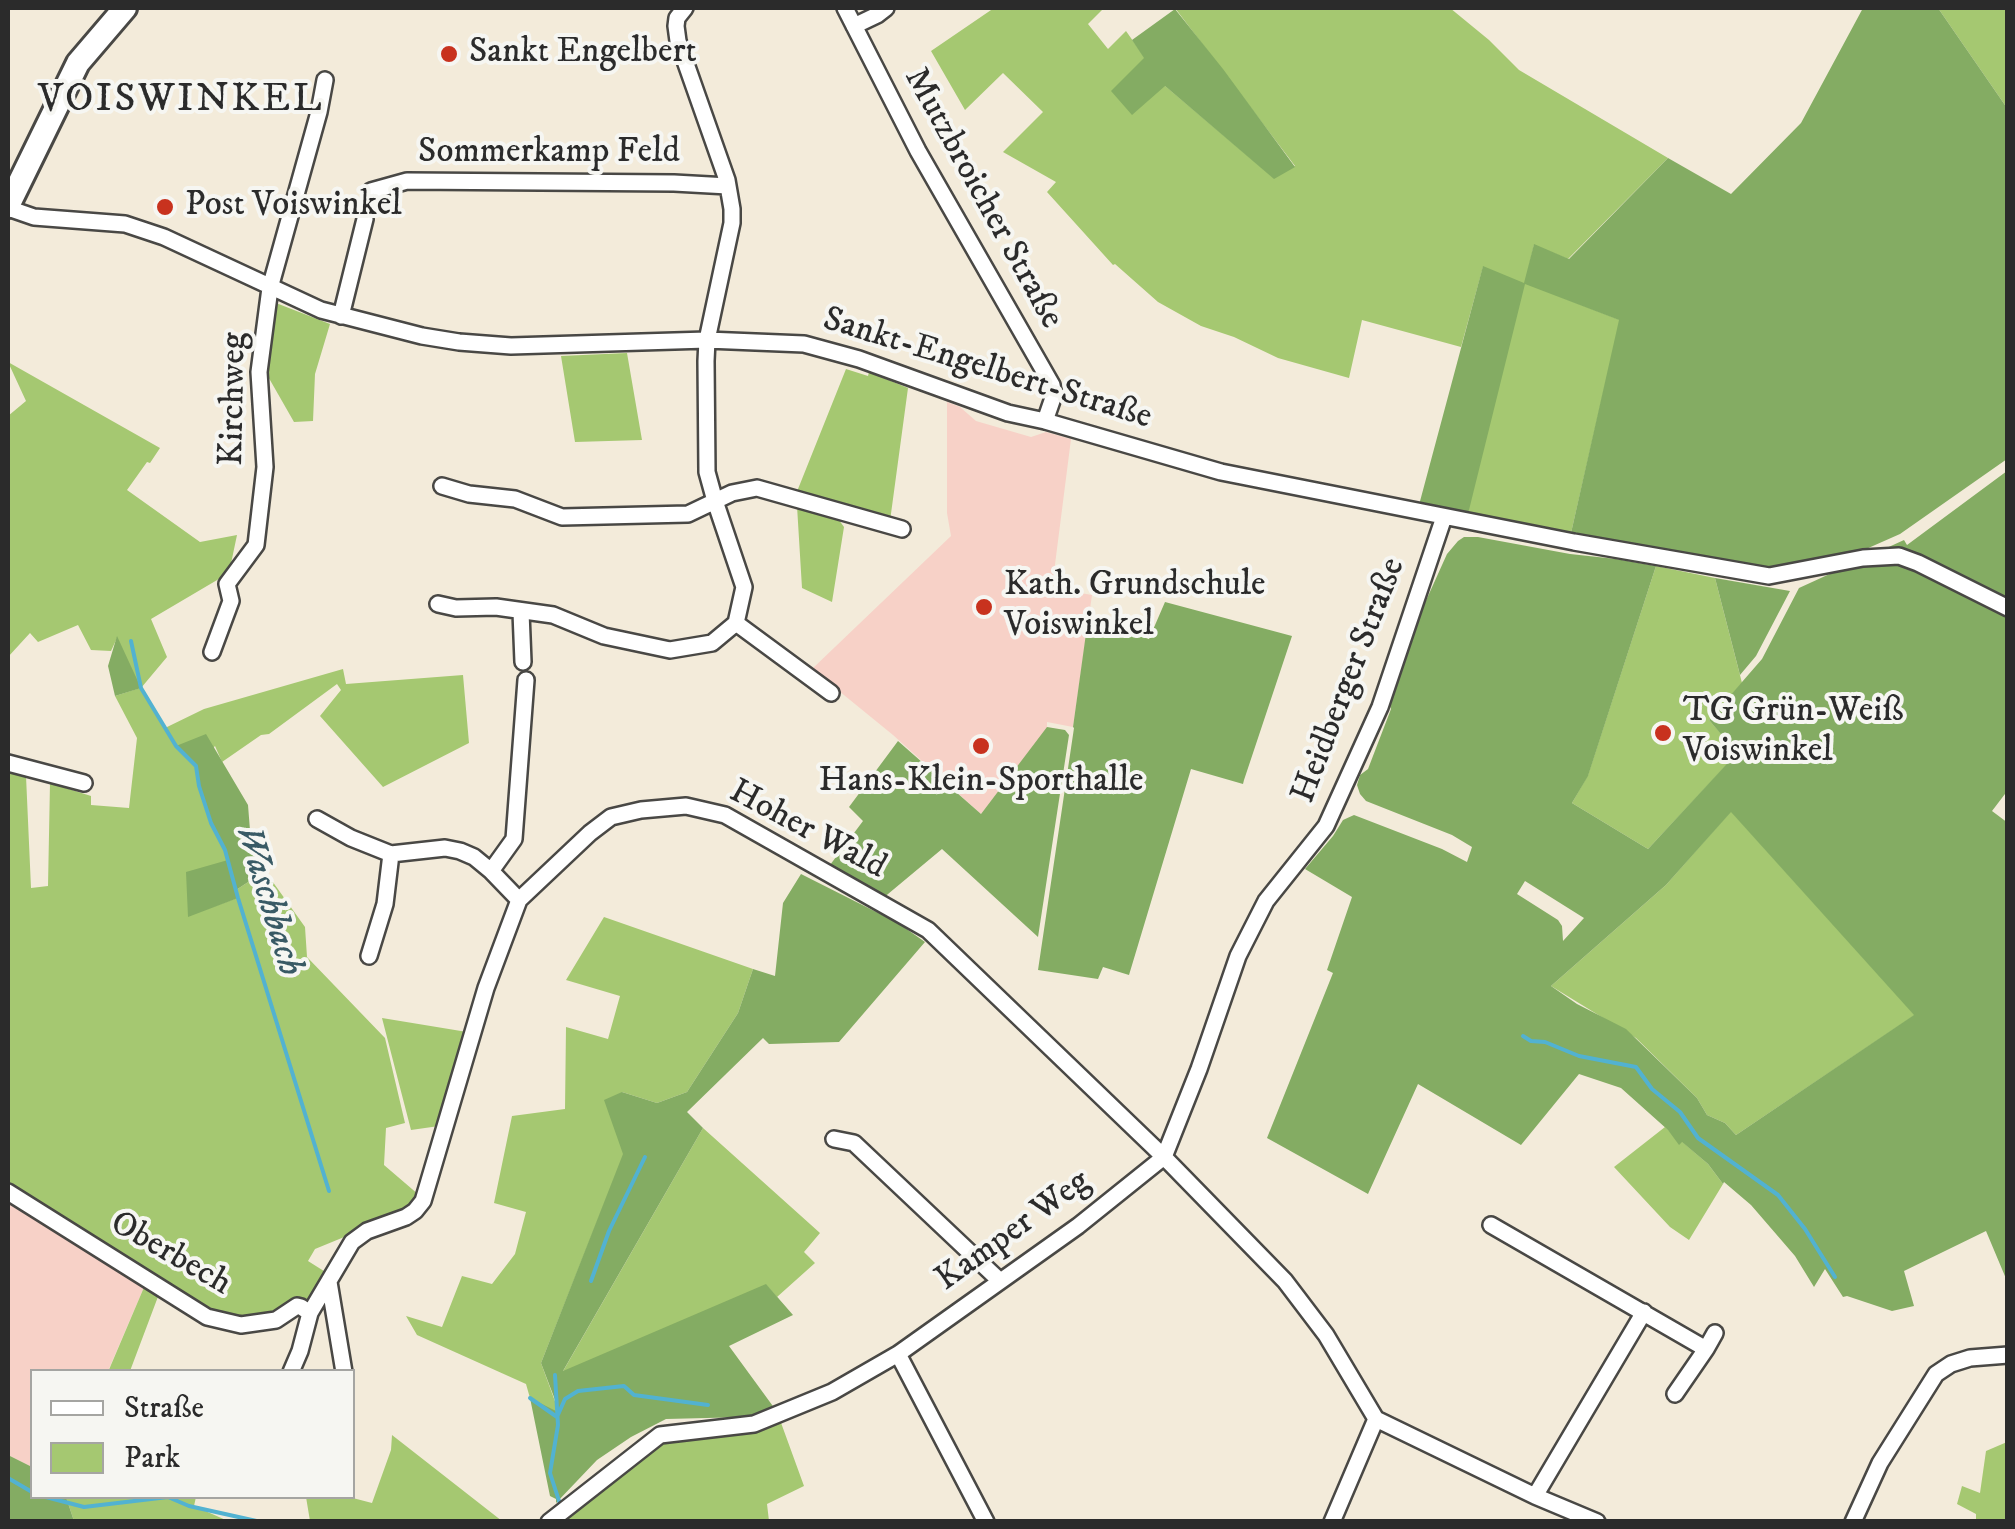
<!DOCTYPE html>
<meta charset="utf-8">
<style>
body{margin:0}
#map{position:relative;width:2015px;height:1529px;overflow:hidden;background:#f3ebda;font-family:"IM FELL DW Pica",serif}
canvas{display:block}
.frame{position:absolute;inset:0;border:10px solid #2b2b2b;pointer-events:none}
.legend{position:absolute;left:30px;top:1369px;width:325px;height:130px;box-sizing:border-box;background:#f6f6f2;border:2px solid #a5a5a2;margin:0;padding:12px 18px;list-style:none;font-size:30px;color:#2b2b2b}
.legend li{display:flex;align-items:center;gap:20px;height:50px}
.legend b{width:50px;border:2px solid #a5a5a2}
</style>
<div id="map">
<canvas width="2015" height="1529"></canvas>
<div class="frame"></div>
<ul class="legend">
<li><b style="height:12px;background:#fff"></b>Straße</li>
<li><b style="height:28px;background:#a5c871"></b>Park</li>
</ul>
</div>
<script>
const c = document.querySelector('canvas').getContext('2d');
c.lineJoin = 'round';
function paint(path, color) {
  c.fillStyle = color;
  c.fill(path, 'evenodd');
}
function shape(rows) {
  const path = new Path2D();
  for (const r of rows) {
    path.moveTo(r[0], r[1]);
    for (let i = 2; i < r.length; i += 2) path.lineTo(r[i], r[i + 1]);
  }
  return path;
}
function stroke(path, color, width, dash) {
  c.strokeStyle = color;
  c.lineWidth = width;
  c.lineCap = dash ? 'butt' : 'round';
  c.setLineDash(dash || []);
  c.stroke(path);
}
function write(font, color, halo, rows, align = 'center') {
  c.font = font + ' "IM FELL DW Pica",serif';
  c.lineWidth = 8;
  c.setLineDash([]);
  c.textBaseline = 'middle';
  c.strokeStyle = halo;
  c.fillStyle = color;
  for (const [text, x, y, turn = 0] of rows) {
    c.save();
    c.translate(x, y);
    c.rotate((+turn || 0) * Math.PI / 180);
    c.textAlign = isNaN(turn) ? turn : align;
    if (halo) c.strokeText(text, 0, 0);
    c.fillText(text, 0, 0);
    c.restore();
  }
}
paint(shape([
 [947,402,960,407,976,421,1031,437,1046,432,1071,439,1052,588,1092,595,1073,727,1047,722,1047,729,981,814,893,735,812,669,951,536,947,513],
 [8,1200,145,1285,108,1371,32,1372,32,1467,8,1455]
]), '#f7d1c7');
paint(shape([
 [994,8,1104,8,1088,24,1108,49,1126,31,1145,58,1132,114,1164,85,1274,178,1295,166,1175,8,1450,8,1489,40,1519,70,1668,158,1568,259,1534,245,1525,283,1620,320,1571,533,1468,514,1483,267,1461,347,1362,320,1349,378,1278,358,1234,337,1201,326,1158,302,1115,264,1113,265,1047,192,1056,182,1003,152,1043,112,1003,73,965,110,931,51],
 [1938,8,2007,8,2007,108],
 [276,303,330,324,315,374,313,421,294,422,262,366],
 [627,353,642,440,575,442,561,356],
 [8,362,160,448,150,463,147,462,127,490,200,542,237,535,229,573,151,619,167,657,141,688,165,728,204,709,343,669,346,684,463,675,469,743,383,787,320,716,341,690,337,684,269,734,261,735,222,762,215,746,196,766,199,786,211,823,225,850,228,860,188,916,237,898,236,890,265,871,305,927,307,957,385,1038,405,1123,386,1128,384,1165,419,1195,410,1210,315,1249,308,1261,327,1273,306,1304,284,1312,244,1319,216,1316,8,1186,8,771,26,776,31,888,48,886,50,783,91,796,91,805,129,808,137,738,115,696,140,688,117,638,111,651,91,650,78,625,38,642,30,633,8,657,8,416,26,401],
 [846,369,868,376,869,372,908,388,890,521,796,494],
 [797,506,839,520,844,527,832,602,802,588],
 [1656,566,1715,578,1742,683,1709,720,1738,753,1648,849,1572,803,1588,775],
 [1731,811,1915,1015,1736,1135,1725,1123,1707,1115,1697,1098,1636,1038,1551,986,1666,885],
 [604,917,753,969,738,1013,687,1092,657,1103,622,1092,624,1154,541,1363,560,1415,530,1398,526,1384,417,1335,406,1316,442,1327,462,1276,492,1284,515,1254,526,1212,494,1203,512,1116,565,1109,566,1027,608,1039,620,996,566,980],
 [382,1018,467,1032,439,1126,411,1130],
 [1665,1127,1708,1164,1723,1184,1689,1240,1670,1227,1614,1167],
 [703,1128,820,1233,804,1252,815,1263,777,1297,766,1285,562,1373],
 [145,1285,159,1294,130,1371,108,1372],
 [780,1420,804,1486,767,1504,769,1521,552,1522,669,1431],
 [392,1435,502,1521,310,1521,306,1497,349,1497,372,1503,391,1450],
 [2007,1442,2007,1521,1976,1521,1976,1514,1957,1504,1962,1486,1980,1493,1986,1451],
 [66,1497,196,1497,194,1506,228,1521,74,1521]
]), '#a5c871');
paint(shape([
 [1863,8,1938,8,2007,108,2007,459,1900,534,1805,576,1571,533,1619,320,1525,284,1468,514,1419,505,1483,266,1524,283,1534,244,1569,259,1668,158,1731,194,1801,123],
 [1175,9,1223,69,1295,167,1274,179,1165,86,1132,115,1111,91,1144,58,1132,40],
 [2007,471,2008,790,1992,811,2008,823,2007,1281,1986,1231,1904,1271,1914,1306,1892,1311,1847,1296,1843,1297,1825,1269,1814,1287,1795,1256,1751,1205,1724,1182,1723,1184,1708,1164,1682,1142,1679,1145,1668,1130,1621,1088,1579,1074,1521,1145,1418,1084,1368,1194,1267,1138,1333,973,1327,970,1352,897,1305,869,1333,836,1343,820,1354,815,1442,849,1467,862,1472,847,1452,835,1366,801,1360,794,1357,785,1360,775,1368,769,1391,709,1388,701,1424,605,1447,554,1458,541,1464,537,1478,537,1570,554,1616,559,1656,566,1588,776,1572,803,1648,849,1737,753,1709,720,1762,659,1799,588,1904,540,1907,545],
 [1731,812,1914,1015,1736,1135,1725,1123,1707,1115,1697,1098,1626,1029,1577,1004,1551,986,1666,885],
 [1525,881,1584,918,1563,941,1562,926,1558,920,1517,894],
 [1715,578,1790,591,1756,656,1740,675],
 [1165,602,1292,636,1244,780,1243,784,1191,769,1129,975,1103,967,1098,979,1038,970,1074,728,1073,727,1088,619,1149,639],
 [117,636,141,688,115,696,108,666],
 [1047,727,1065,730,1069,735,1038,937,942,849,882,899,827,869,863,821,849,807,898,741,981,814],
 [206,734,248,805,251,843,265,871,236,890,238,898,188,917,186,872,228,860,225,850,211,823,199,786,196,766,176,746],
 [801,874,898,923,925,942,839,1042,769,1044,763,1038,687,1112,703,1128,563,1371,766,1284,793,1315,729,1346,775,1409,747,1417,666,1419,631,1437,597,1460,556,1503,556,1499,550,1496,530,1398,560,1413,541,1363,623,1154,604,1100,622,1092,657,1103,687,1092,738,1013,753,969,775,976,783,903],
 [8,1455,32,1467,32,1496,66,1497,74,1521,8,1521]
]), '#84ac63');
stroke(shape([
 [131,641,141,688,176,746,196,766,199,786,211,823,225,850,238,898,329,1191],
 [1523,1036,1531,1041,1545,1042,1579,1056,1636,1067,1652,1089,1680,1112,1698,1138,1778,1195,1805,1229,1835,1277],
 [591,1281,609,1231,645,1157],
 [555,1375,558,1425,550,1473,561,1507],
 [530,1398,557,1417],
 [557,1417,565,1399,578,1391,624,1386,634,1395,708,1405],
 [8,1478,32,1492],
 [42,1496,84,1507,168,1497,189,1506,261,1522]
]), '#52b2d1', 4);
const minor = shape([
 [845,8,918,151,1052,385,1054,395,1045,421],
 [854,26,877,15,886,8],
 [371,191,407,181,674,183,728,186],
 [8,208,34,217,125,224,164,237,321,310,422,336,459,342,511,346,707,340,804,344,859,359,1008,413,1045,421,1221,472,1574,542,1769,576,1863,558,1899,556,1918,563,2008,608],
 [341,316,365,219],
 [442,486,469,494,515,499,562,517,688,514,732,493,757,488,902,529],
 [438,604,456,608,496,607,553,615,604,636,670,650,712,643,736,623,744,587,715,501,707,472,706,361,707,340,732,223,732,209,727,180,678,41,676,26,677,18,685,8],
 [521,612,523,662],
 [736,623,831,693],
 [212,652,231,601,227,584,256,545,265,467,259,372,270,288,319,112,325,80],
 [8,763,84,783],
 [317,819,351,838,391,854,445,848,460,851,474,857,491,871,519,900],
 [491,871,514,839,526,680],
 [369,956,385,904,391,854],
 [834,1139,854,1143,999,1280],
 [8,1192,207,1317,241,1325,276,1320,297,1306,301,1307,310,1313],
 [1491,1225,1706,1349,1715,1333],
 [329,1282,344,1372],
 [898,1354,986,1522],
 [291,1372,300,1351,310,1313,352,1242,367,1231,406,1217,415,1211,423,1201,486,988,519,900,590,833,611,817,641,810,686,806,725,815,928,930,1164,1157,1285,1281,1326,1335,1376,1419],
 [1675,1394,1706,1349],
 [1376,1419,1535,1496,1597,1522],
 [1535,1496,1644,1312],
 [549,1522,660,1435,754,1424,832,1392,898,1354,1078,1226,1164,1157,1199,1069,1238,956,1266,901,1326,826,1380,707,1444,517],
 [1332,1522,1376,1419],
 [1853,1522,1880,1463,1936,1374,1951,1364,1970,1358,2008,1355]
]);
const secondary = shape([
 [8,206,78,63,125,8]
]);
stroke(minor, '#494845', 20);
stroke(secondary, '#494845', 28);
stroke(minor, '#fff', 15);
stroke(secondary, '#fff', 22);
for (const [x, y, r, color] of [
 [449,54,10,"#c8321e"],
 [165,207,10,"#c8321e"],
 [984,607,10,"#c8321e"],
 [1663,733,10,"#c8321e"],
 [981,746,10,"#c8321e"]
]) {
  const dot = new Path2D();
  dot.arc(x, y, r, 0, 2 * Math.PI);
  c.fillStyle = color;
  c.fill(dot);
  stroke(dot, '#f6f6f2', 4);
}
write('35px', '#2b2b2b', '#f6f6f2', [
 ["Sankt Engelbert",469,54],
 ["Post Voiswinkel",185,207],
 ["Kath. Grundschule",1004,587],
 ["Voiswinkel",1004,627],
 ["TG Grün-Weiß",1683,713],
 ["Voiswinkel",1683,753],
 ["Hans-Klein-Sporthalle",981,783,"center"]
], 'left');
write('35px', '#2b2b2b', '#f6f6f2', [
 ["Sommerkamp Feld",549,154],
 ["Mutzbroicher Straße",982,199,61],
 ["Sankt-Engelbert-Straße",987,370,17],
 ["Kirchweg",235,399,-89],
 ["Heidberger Straße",1350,681,-69],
 ["Hoher Wald",807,831,28],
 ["Kamper Weg",1014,1232,-36],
 ["Oberbech",170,1255,30]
]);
write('italic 38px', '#395a65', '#f6f6f2', [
 ["Waschbach",267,901,73]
]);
c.letterSpacing = '2.5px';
write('40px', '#2b2b2b', '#f6f6f2', [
 ["VOISWINKEL",181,102]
]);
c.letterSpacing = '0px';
</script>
